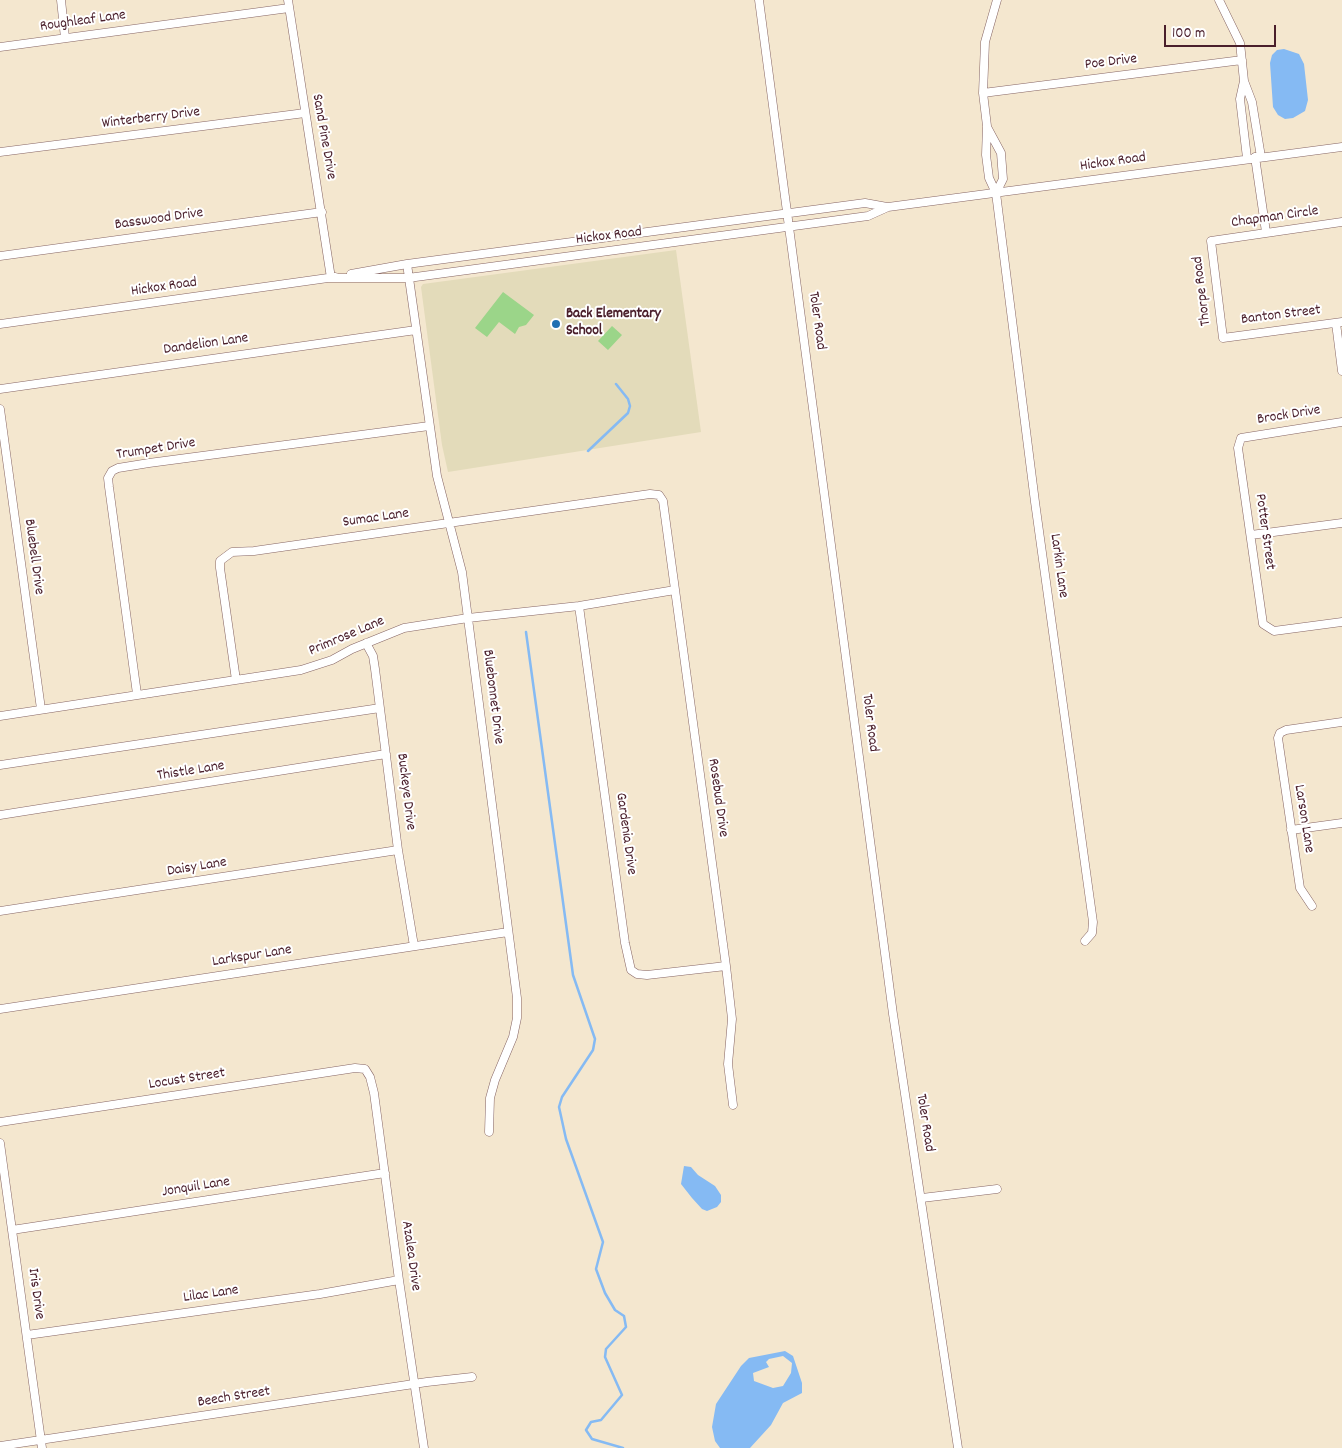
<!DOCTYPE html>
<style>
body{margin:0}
#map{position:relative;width:1342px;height:1448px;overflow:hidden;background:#f4e7cf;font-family:Dekko,sans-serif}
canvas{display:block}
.scale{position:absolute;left:1164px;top:25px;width:112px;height:22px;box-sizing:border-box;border:2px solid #4a1f2b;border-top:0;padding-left:6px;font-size:15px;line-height:18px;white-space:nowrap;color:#4a1f2b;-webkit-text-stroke:4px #fff;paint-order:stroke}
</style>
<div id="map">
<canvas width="1342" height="1448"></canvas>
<div class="scale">100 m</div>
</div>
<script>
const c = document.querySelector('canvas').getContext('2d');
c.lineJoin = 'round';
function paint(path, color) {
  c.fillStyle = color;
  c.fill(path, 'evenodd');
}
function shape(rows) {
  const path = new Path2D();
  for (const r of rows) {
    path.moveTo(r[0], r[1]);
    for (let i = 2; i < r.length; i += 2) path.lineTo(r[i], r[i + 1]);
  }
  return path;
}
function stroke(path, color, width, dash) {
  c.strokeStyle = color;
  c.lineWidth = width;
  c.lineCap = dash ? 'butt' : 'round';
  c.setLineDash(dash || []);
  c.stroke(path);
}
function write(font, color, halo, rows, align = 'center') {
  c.font = font + ' Dekko,sans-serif';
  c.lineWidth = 4;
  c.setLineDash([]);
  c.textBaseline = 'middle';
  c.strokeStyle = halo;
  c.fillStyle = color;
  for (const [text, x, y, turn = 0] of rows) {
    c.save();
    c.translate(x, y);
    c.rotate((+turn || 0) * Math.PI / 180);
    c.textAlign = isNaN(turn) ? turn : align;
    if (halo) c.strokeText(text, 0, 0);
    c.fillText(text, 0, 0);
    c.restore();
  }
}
paint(shape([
 [676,250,701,432,448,472,442,445,421,287,423,284]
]), '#e3dbba');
paint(shape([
 [503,292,534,315,526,325,519,327,515,334,499,322,487,337,475,328],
 [612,326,622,335,608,350,598,341]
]), '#9bd589');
paint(shape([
 [1284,49,1299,54,1304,64,1308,100,1305,111,1293,118,1285,119,1278,115,1273,107,1270,63,1272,55,1277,50],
 [684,1166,691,1167,698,1175,715,1186,721,1195,721,1202,717,1207,707,1211,702,1209,692,1198,681,1184],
 [785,1351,793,1356,802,1383,802,1393,783,1403,771,1425,750,1448,720,1448,715,1441,712,1427,716,1404,741,1366,749,1358],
 [783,1356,792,1363,791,1373,783,1386,773,1388,754,1381,753,1373,769,1367,766,1362,769,1359]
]), '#85baf3');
stroke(shape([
 [588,451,628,413,630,406,628,399,616,384],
 [526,632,573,975,595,1039,593,1050,562,1097,559,1107,566,1139,603,1242,596,1269,605,1293,615,1310,624,1316,626,1327,606,1349,605,1357,622,1395,601,1420,591,1422,586,1430,592,1439,623,1448]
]), '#85baf3', 2.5);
const minor = shape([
 [61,0,65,38],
 [288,0,331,278],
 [759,0,893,1014,958,1448],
 [997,0,985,42,983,93,987,126,986,155,989,178,996,193,1035,502,1093,922,1092,933,1085,941],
 [1219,0,1240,43,1244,81,1252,102,1261,157],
 [0,47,289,8],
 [1244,81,1240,99,1247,158],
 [983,93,1242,60],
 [987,127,1001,153,1003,179,996,193],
 [0,152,305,113],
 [1255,157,1266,232],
 [1342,222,1211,241,1223,338,1342,322],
 [0,256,322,212],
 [407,264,437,476,462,572,517,998,517,1018,513,1037,495,1080,490,1098,489,1132],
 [351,274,407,264,865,203,887,207],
 [331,278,408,278,868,216,888,207,1342,147],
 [1336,323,1342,371],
 [0,324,335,277],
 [0,389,416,330],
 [0,409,41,709],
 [1342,422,1241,438,1238,448,1263,624,1274,631,1342,622],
 [1251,535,1342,523],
 [579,606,625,943,631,970,637,974,647,975,726,966],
 [366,643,373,656,375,669,398,850,414,946],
 [236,680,220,568,220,561,232,552,254,551,650,494,659,495,663,501,726,966,732,1019,728,1064,733,1105],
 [137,694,109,487,108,478,112,471,118,468,149,463,429,426],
 [0,716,301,670,332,660,352,649,404,628,468,618,579,606,675,590],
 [0,765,380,708],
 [0,815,386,754],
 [1291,830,1342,823],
 [1312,906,1300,888,1278,738,1280,733,1286,730,1342,722],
 [0,911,398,850],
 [0,1009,508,932],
 [0,1122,355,1068,365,1069,370,1077,374,1093,399,1280,424,1448],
 [0,1143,42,1448],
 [922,1198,997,1189],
 [12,1230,385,1173],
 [27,1335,320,1294,399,1280],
 [0,1446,427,1382,472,1377]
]);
stroke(minor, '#866564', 9);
stroke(minor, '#fff', 8);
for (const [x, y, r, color] of [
 [556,324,5,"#1f6fb2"]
]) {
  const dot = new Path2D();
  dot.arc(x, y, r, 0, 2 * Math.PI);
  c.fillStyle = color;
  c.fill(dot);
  stroke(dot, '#fff', 2);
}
write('15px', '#4a1f2b', '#fff', [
 ["Roughleaf Lane",83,22,-8],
 ["Poe Drive",1111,63,-7],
 ["Winterberry Drive",151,119,-7],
 ["Sand Pine Drive",323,137,80],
 ["Hickox Road",1113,163,-8],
 ["Chapman Circle",1275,218,-8],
 ["Basswood Drive",159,220,-8],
 ["Hickox Road",609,237,-7],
 ["Hickox Road",164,288,-8],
 ["Thorpe Road",1203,291,-97],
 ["Banton Street",1281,316,-7],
 ["Toler Road",816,321,82],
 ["Dandelion Lane",206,345,-8],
 ["Brock Drive",1289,416,-9],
 ["Trumpet Drive",156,450,-9],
 ["Sumac Lane",376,519,-8],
 ["Potter Street",1264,532,82],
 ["Bluebell Drive",33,557,82],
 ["Larkin Lane",1058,566,82],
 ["Primrose Lane",347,637,-23],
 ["Bluebonnet Drive",492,697,83],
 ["Toler Road",869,723,83],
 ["Thistle Lane",191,772,-9],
 ["Buckeye Drive",405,792,83],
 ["Rosebud Drive",717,798,82],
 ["Larson Lane",1303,819,81],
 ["Gardenia Drive",625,834,82],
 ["Daisy Lane",197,868,-9],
 ["Larkspur Lane",252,957,-9],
 ["Locust Street",187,1080,-9],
 ["Toler Road",924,1123,81],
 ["Jonquil Lane",196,1188,-9],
 ["Azalea Drive",410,1256,82],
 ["Iris Drive",35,1294,82],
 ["Lilac Lane",211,1295,-8],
 ["Beech Street",234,1398,-9]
]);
write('bold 15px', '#4a1f2b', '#fff', [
 ["Back Elementary",566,315],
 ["School",566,332]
], 'left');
</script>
